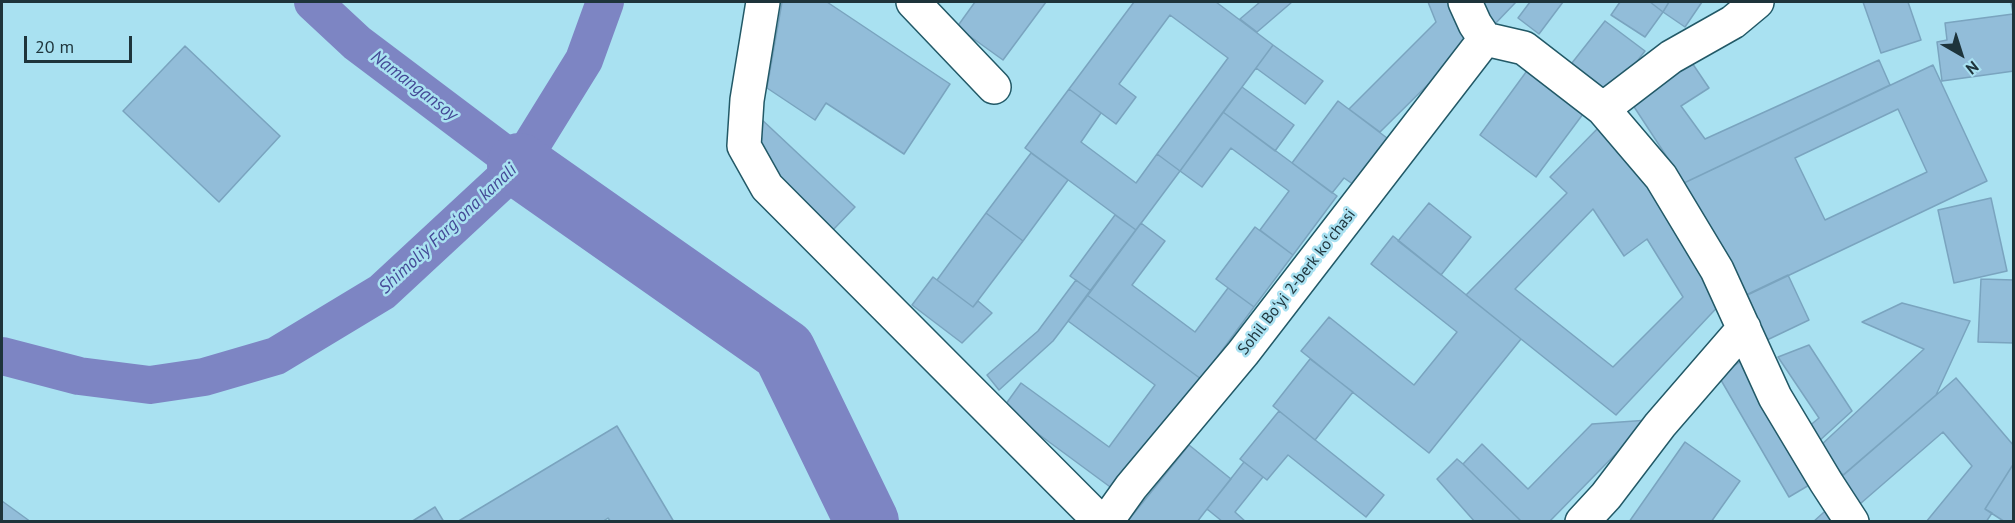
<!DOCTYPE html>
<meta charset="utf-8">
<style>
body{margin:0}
#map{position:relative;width:2015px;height:523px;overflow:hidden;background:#a9e1f1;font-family:"PT Sans",sans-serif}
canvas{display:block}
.frame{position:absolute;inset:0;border:3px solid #1e343b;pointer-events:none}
.north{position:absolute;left:1931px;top:24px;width:60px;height:60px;-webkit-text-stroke:4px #a9e1f1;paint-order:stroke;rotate:141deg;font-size:16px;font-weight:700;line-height:24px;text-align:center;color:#1e343b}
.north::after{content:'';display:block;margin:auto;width:21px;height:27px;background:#1e343b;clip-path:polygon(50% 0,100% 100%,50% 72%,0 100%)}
.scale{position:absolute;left:24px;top:36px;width:108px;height:27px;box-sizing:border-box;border:3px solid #1e343b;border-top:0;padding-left:8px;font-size:18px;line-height:21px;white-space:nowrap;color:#1e343b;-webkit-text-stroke:4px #a9e1f1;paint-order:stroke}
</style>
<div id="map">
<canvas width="2015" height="523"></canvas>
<div class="frame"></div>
<div class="north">N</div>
<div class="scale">20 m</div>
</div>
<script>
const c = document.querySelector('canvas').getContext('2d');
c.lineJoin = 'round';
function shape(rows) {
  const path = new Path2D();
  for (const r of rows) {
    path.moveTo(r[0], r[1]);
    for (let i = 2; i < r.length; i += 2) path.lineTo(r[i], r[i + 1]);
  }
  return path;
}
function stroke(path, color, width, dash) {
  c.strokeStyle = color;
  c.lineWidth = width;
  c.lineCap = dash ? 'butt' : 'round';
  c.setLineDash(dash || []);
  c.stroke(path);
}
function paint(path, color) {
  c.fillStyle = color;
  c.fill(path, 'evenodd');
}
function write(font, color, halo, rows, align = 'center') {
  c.font = font + ' "PT Sans",sans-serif';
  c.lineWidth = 5;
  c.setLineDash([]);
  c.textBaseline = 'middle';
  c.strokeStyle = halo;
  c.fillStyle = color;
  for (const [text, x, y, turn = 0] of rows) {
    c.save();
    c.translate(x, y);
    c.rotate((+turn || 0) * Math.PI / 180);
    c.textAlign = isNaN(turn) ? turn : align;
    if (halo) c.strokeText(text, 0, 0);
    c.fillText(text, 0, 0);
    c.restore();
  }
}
stroke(shape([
 [313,2,357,43,519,165],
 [2,356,79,376,150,385,204,377,276,356,382,292,519,165,584,60,605,2]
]), '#7d85c3', 38);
stroke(shape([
 [519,165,784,351,867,522]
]), '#7d85c3', 64);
const building = shape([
 [782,2,827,2,950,84,904,154,826,103,815,120,767,88,782,2],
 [975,2,1046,2,1003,60,957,27,975,2],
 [1134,2,1216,2,1273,45,1180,171,1157,154,1228,58,1170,15,1119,84,1136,97,1116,124,1069,89,1134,2],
 [1260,2,1292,2,1257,32,1240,19,1260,2],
 [1428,2,1463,2,1476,37,1380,132,1349,109,1436,22,1428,2],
 [1472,2,1516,2,1492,27,1472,2],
 [1530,2,1563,2,1539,34,1518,18,1530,2],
 [1620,2,1650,2,1663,12,1645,37,1611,15,1620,2],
 [1650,2,1669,2,1663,12,1650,2],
 [1669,2,1702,2,1685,27,1663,12,1669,2],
 [1863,2,1908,2,1921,40,1881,53,1863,2],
 [2011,2,2014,2,2014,71,1942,81,1937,42,1947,40,1945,23,2013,14,2011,2],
 [1605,21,1645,51,1608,99,1568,68,1605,21],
 [1273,45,1323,81,1305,104,1256,68,1273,45],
 [185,46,280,136,219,202,123,111,185,46],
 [1686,54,1709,88,1681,106,1705,139,1879,60,1890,85,1684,183,1625,93,1686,54],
 [1933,65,1987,181,1739,299,1684,183,1933,65],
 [1898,109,1927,172,1825,220,1795,158,1898,109],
 [1529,68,1586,110,1536,177,1480,135,1529,68],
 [1242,87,1294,125,1275,151,1223,112,1242,87],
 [1069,89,1101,113,1081,142,1136,183,1157,154,1180,171,1136,230,1025,148,1069,89],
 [1338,101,1391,141,1357,187,1344,178,1332,193,1292,163,1338,101],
 [1223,112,1337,196,1293,255,1260,230,1289,191,1231,148,1202,187,1180,171,1223,112],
 [759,117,855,207,831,232,755,161,759,117],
 [1603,123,1726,298,1616,415,1466,295,1567,193,1550,177,1603,123],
 [1593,209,1624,256,1647,239,1683,297,1613,367,1515,289,1593,209],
 [1031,153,1068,180,1023,241,986,213,1031,153],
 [1991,198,2007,271,1954,283,1938,210,1991,198],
 [1429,203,1471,237,1441,275,1398,241,1429,203],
 [986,213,1023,241,973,307,937,280,986,213],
 [1115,215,1136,230,1091,291,1070,276,1115,215],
 [1141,223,1165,241,1132,285,1195,332,1228,288,1254,307,1201,379,1087,295,1141,223],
 [1255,227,1293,255,1254,307,1216,279,1255,227],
 [1393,236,1521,339,1429,453,1301,351,1329,317,1414,385,1457,332,1371,264,1393,236],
 [1788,275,1809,320,1767,340,1746,295,1788,275],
 [933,277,973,307,978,301,992,313,962,343,912,305,933,277],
 [1981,279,2014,280,2014,343,1978,342,1981,279],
 [1076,280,1091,291,1053,341,999,390,987,375,1038,331,1076,280],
 [1087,295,1201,379,1117,492,1003,408,1021,383,1109,447,1155,385,1068,321,1087,295],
 [1902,303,1970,321,1936,395,1843,475,1819,447,1924,349,1862,322,1902,303],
 [1809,345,1852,411,1818,442,1808,427,1819,418,1778,357,1809,345],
 [1310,359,1353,392,1315,440,1273,406,1310,359],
 [1745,359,1816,481,1789,497,1718,375,1745,359],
 [1956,378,2014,446,2014,463,1985,509,1992,513,1986,522,1926,522,1972,466,1943,432,1853,510,1832,485,1956,378],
 [1279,411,1384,495,1366,517,1288,455,1267,480,1240,459,1279,411],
 [1649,420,1549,522,1522,522,1463,464,1482,444,1528,489,1592,424,1649,420],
 [617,426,674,522,611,522,608,518,602,522,457,522,617,426],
 [1685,442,1740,481,1711,522,1629,522,1685,442],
 [1189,445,1231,479,1207,509,1197,522,1127,522,1189,445],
 [1457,459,1463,464,1522,522,1475,522,1437,479,1457,459],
 [1244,462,1263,477,1235,512,1246,522,1223,522,1207,509,1244,462],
 [2014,463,2014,522,2005,522,1985,509,2014,463],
 [2,501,31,522,2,522,2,501],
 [1833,504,1838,522,1813,522,1833,504],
 [435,507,444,522,411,522,435,507]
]);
paint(building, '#92bdd9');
stroke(building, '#7aa4bf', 1.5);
const street = shape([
 [763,2,747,100,744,146,767,187,1101,522],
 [913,2,994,87],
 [1465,2,1475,24,1485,39,1524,48,1603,109,1661,177,1717,270,1775,397,1826,482,1852,522],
 [1603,109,1671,57,1733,22,1757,2],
 [1106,522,1131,487,1243,353,1485,39],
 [1582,522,1606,496,1660,425,1744,328]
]);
stroke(street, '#225967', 36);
stroke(street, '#fff', 33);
write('16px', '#1e343b', '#a9e1f1', [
 ["Sohil Boʻyi 2-berk koʻchasi",1297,282,-52]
]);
write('italic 18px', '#444996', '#a9e1f1', [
 ["Namangansoy",414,86,37],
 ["Shimoliy Fargʻona kanali",448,229,-43]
]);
</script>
